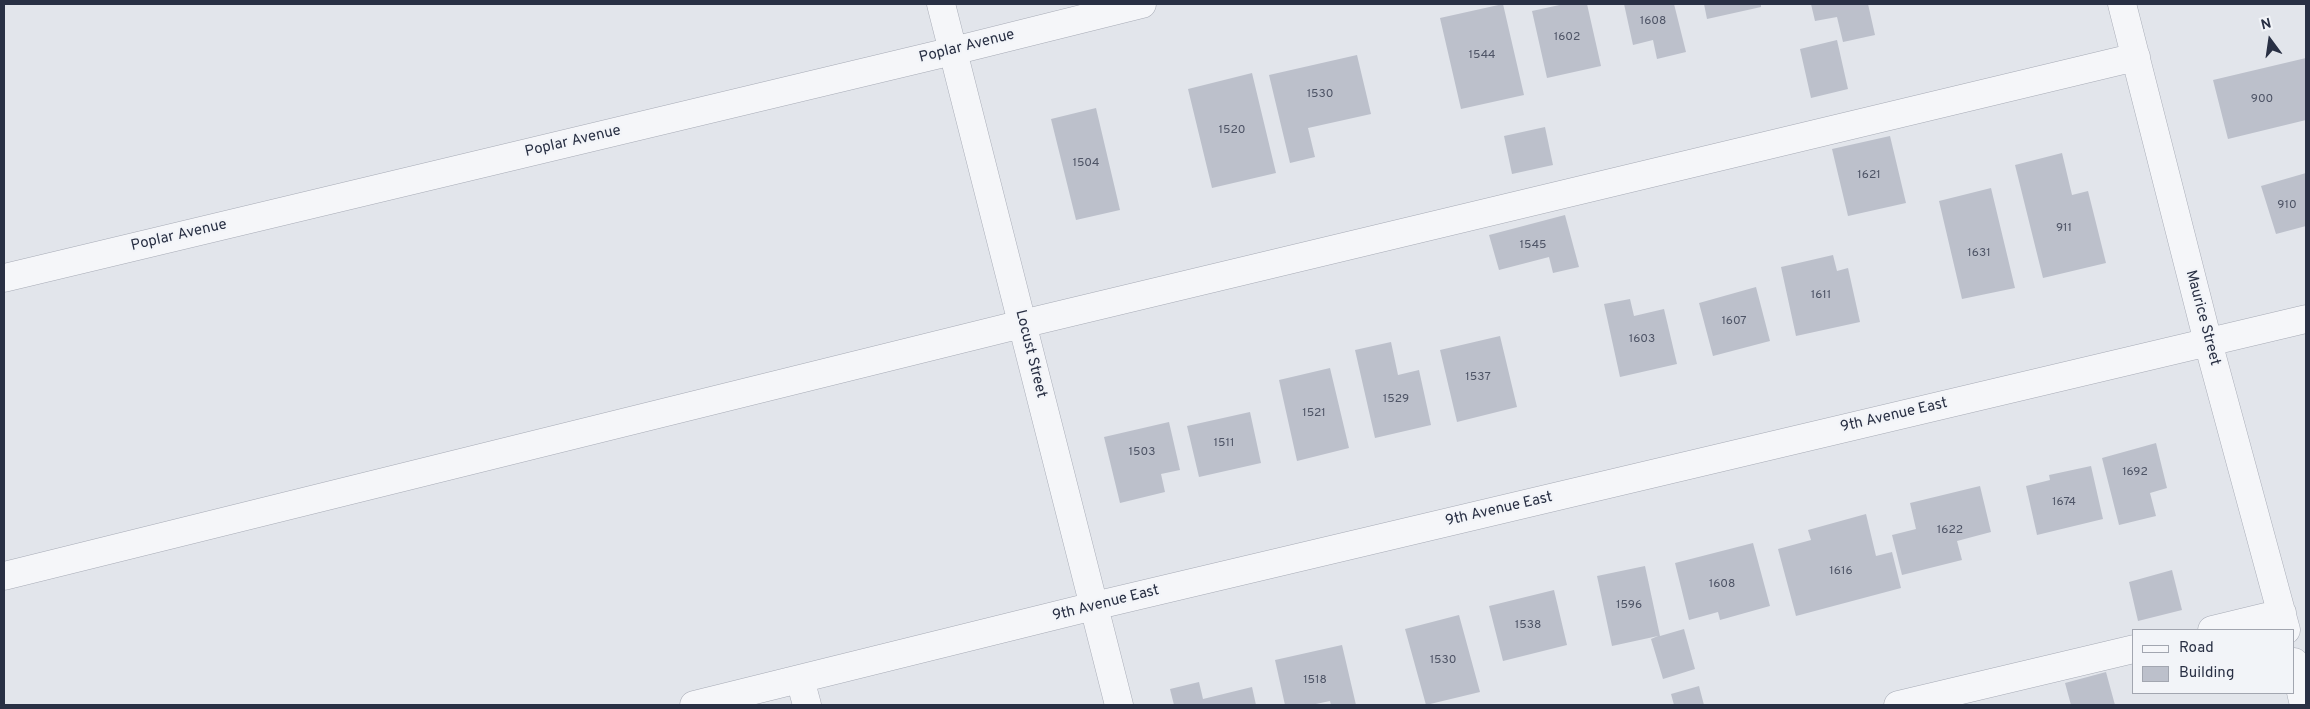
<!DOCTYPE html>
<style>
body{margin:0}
#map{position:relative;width:2310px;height:709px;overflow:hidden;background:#e2e5eb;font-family:Overpass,sans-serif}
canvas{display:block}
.frame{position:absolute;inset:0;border:5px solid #293044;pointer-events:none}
.legend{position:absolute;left:2132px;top:629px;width:162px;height:65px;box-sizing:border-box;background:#f2f4f8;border:1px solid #a2a6b0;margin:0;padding:6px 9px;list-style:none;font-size:15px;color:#293044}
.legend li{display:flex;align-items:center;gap:10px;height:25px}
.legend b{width:25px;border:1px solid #a2a6b0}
.north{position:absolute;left:2245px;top:15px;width:50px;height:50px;-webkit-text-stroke:4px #f2f4f8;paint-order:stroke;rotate:346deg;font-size:14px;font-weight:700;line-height:20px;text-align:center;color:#293044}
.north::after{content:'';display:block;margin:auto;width:18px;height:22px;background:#293044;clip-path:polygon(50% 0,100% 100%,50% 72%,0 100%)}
</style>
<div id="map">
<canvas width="2310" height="709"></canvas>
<div class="frame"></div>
<ul class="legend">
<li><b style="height:6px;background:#f5f6f9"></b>Road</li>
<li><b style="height:14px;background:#bcc0cb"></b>Building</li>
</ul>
<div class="north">N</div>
</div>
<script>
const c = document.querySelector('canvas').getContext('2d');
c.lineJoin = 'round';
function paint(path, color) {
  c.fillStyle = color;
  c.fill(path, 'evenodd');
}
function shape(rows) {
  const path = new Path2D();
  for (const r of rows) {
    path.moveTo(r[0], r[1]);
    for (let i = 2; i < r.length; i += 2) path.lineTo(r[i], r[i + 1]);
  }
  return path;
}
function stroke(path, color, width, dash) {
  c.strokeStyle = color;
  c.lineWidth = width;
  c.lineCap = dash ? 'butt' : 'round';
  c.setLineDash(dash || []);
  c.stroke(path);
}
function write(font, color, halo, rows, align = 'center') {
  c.font = font + ' Overpass,sans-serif';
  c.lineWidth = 4.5;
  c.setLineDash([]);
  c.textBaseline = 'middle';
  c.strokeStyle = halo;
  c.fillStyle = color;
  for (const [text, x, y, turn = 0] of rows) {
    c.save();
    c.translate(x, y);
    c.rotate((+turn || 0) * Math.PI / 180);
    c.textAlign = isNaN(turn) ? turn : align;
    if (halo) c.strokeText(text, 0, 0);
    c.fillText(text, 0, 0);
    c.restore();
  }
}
paint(shape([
 [1503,4,1524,95,1461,109,1440,18],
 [1564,4,1587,4,1601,66,1547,78,1532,11],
 [1624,4,1674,4,1686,52,1657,59,1653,40,1633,45],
 [1704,4,1761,4,1761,7,1707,19],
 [1811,4,1868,4,1875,35,1843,42,1837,17,1815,21],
 [1837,40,1848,89,1811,98,1800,49],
 [1357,55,1371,114,1308,128,1315,157,1290,163,1269,75],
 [2306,58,2306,120,2228,139,2213,80],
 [1252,73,1276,173,1212,188,1188,89],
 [1096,108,1120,210,1076,220,1051,119],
 [1545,127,1553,165,1512,174,1504,136],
 [1890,136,1906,203,1848,216,1832,149],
 [2062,153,2072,195,2088,191,2106,263,2043,278,2015,165],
 [2306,173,2306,226,2276,234,2261,186],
 [1991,188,2015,288,1962,299,1939,201],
 [1565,215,1579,267,1553,273,1549,257,1499,270,1489,235],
 [1833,255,1837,271,1848,268,1860,322,1796,336,1781,267],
 [1756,287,1770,341,1713,356,1699,303],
 [1630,299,1634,316,1664,309,1677,364,1620,377,1604,304],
 [1500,336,1517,407,1457,422,1440,350],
 [1391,342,1398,375,1419,370,1431,425,1375,438,1355,350],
 [1330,368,1349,448,1297,461,1279,380],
 [1250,412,1261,463,1199,477,1187,426],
 [1169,422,1180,470,1161,474,1165,492,1120,503,1104,437],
 [2156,443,2167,488,2150,493,2156,516,2119,525,2102,458],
 [2091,466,2103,519,2037,535,2026,486,2050,480,2049,475],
 [1980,486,1991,532,1957,541,1962,560,1902,575,1892,535,1916,529,1910,503],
 [1866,514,1876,556,1892,552,1901,588,1796,616,1778,549,1811,540,1808,530],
 [1753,543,1770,606,1720,620,1718,612,1689,620,1675,563],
 [1645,566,1660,636,1684,629,1695,669,1663,679,1651,639,1658,636,1612,646,1597,576],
 [2172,570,2182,610,2138,621,2129,582],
 [1554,590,1567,645,1503,661,1489,606],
 [1459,615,1480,692,1426,705,1405,629],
 [1342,645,1356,705,1331,705,1330,701,1311,705,1285,705,1275,660],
 [2106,672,2115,705,2071,705,2065,683],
 [1199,682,1203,699,1252,687,1256,705,1174,705,1170,689],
 [1699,686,1704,705,1674,705,1671,694]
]), '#bcc0cb');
const minor = shape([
 [941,4,1119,705],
 [2122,4,2208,342,2286,630],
 [4,278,953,51,1142,4],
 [4,576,1022,324,2136,57],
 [2212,630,2282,613],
 [2294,662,2304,705],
 [800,679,807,705],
 [694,705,1094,606,2306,319],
 [1898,705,2134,649]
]);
stroke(minor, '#a7abb6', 29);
stroke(minor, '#f5f6f9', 28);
write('12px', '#4e5466', null, [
 ["1608",1653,22],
 ["1602",1567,38],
 ["1544",1482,56],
 ["1530",1320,95],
 ["900",2262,100],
 ["1520",1232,131],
 ["1504",1086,164],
 ["1621",1869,176],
 ["910",2287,206],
 ["911",2064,229],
 ["1545",1533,246],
 ["1631",1979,254],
 ["1611",1821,296],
 ["1607",1734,322],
 ["1603",1642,340],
 ["1537",1478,378],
 ["1529",1396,400],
 ["1521",1314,414],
 ["1511",1224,444],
 ["1503",1142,453],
 ["1692",2135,473],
 ["1674",2064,503],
 ["1622",1950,531],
 ["1616",1841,572],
 ["1608",1722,585],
 ["1596",1629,606],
 ["1538",1528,626],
 ["1530",1443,661],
 ["1518",1315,681]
]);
write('15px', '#293044', '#f2f4f8', [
 ["Poplar Avenue",967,47,-14],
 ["Poplar Avenue",573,142,-13],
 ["Poplar Avenue",179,236,-13],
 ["Maurice Street",2202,318,75],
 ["Locust Street",1030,354,76],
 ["9th Avenue East",1894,416,-13],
 ["9th Avenue East",1499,510,-13],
 ["9th Avenue East",1106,604,-14]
]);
</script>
